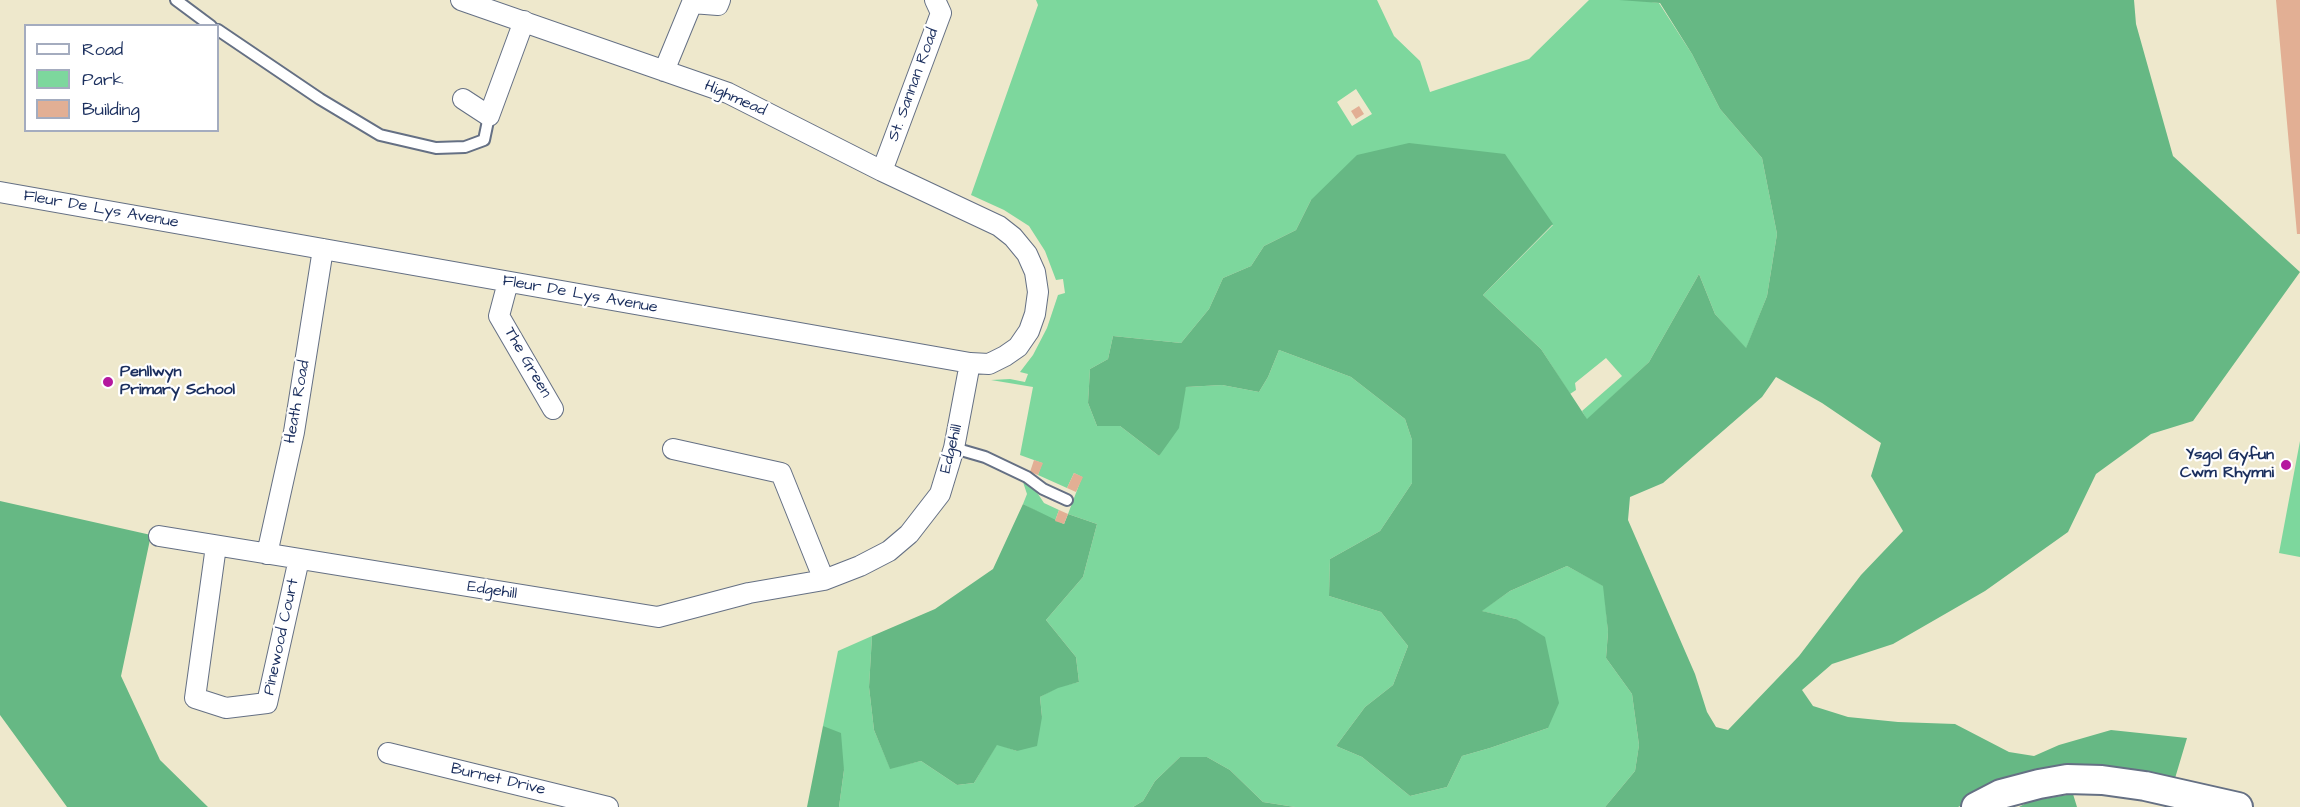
<!DOCTYPE html>
<style>
body{margin:0}
#map{position:relative;width:2300px;height:807px;overflow:hidden;background:#eee8cc;font-family:"Architects Daughter",sans-serif}
canvas{display:block}
.legend{position:absolute;left:24px;top:24px;width:195px;height:108px;box-sizing:border-box;background:#fff;border:2px solid #a4acbf;margin:0;padding:8px 10px;list-style:none;font-size:18px;color:#1b2f5e}
.legend li{display:flex;align-items:center;gap:12px;height:30px}
.legend b{width:30px;border:2px solid #a4acbf}
</style>
<div id="map">
<canvas width="2300" height="807"></canvas>
<ul class="legend">
<li><b style="height:8px;background:#fff"></b>Road</li>
<li><b style="height:16px;background:#7dd79d"></b>Park</li>
<li><b style="height:16px;background:#e2af94"></b>Building</li>
</ul>
</div>
<script>
const c = document.querySelector('canvas').getContext('2d');
c.lineJoin = 'round';
function paint(path, color) {
  c.fillStyle = color;
  c.fill(path, 'evenodd');
}
function shape(rows) {
  const path = new Path2D();
  for (const r of rows) {
    path.moveTo(r[0], r[1]);
    for (let i = 2; i < r.length; i += 2) path.lineTo(r[i], r[i + 1]);
  }
  return path;
}
function stroke(path, color, width, dash) {
  c.strokeStyle = color;
  c.lineWidth = width;
  c.lineCap = dash ? 'butt' : 'round';
  c.setLineDash(dash || []);
  c.stroke(path);
}
function write(font, color, halo, rows, align = 'center') {
  c.font = font + ' "Architects Daughter",sans-serif';
  c.lineWidth = 4.5;
  c.setLineDash([]);
  c.textBaseline = 'middle';
  c.strokeStyle = halo;
  c.fillStyle = color;
  for (const [text, x, y, turn = 0] of rows) {
    c.save();
    c.translate(x, y);
    c.rotate((+turn || 0) * Math.PI / 180);
    c.textAlign = isNaN(turn) ? turn : align;
    if (halo) c.strokeText(text, 0, 0);
    c.fillText(text, 0, 0);
    c.restore();
  }
}
paint(shape([
 [1036,0,1377,0,1394,36,1420,61,1430,92,1529,59,1589,0,1636,0,1659,3,1692,54,1720,109,1762,158,1777,234,1767,296,1746,349,1715,314,1699,274,1649,362,1587,420,1582,411,1622,376,1606,358,1575,383,1576,390,1570,394,1541,349,1483,295,1553,225,1311,200,1296,230,1264,246,1251,266,1223,278,1209,309,1181,343,1113,336,1108,359,1090,369,1088,403,1097,426,1120,426,1159,456,1186,387,1222,385,1259,392,1268,377,1279,350,1351,377,1405,419,1412,440,1412,483,1380,531,1330,559,1329,596,1381,612,1408,646,1393,685,1365,707,1336,746,1362,757,1410,796,1447,787,1462,756,1490,748,1548,728,1516,619,1481,611,1510,591,1567,566,1604,586,1608,632,1606,658,1632,694,1639,745,1635,771,1605,807,1295,807,1263,802,1230,770,1207,757,1180,757,1155,781,1143,801,1133,807,839,807,844,770,823,726,838,651,872,636,869,687,874,730,890,768,921,761,957,785,974,783,997,744,1017,751,1042,717,1040,697,1058,687,1079,682,1076,657,1046,620,1083,577,1097,524,1068,514,1082,477,1074,473,1067,488,1038,475,1042,463,1020,455,1033,387,991,380,1010,379,1025,382,1028,374,1020,372,1033,355,1047,328,1058,295,1065,293,1063,279,1056,280,1045,251,1029,226,1004,210,971,195,1038,5],
 [1356,89,1372,114,1352,126,1337,102],
 [2300,441,2300,557,2279,553],
 [1023,482,1036,491,1044,503,1059,510,1055,521,1023,504,1027,494]
]), '#7dd79d');
paint(shape([
 [1619,0,2134,0,2136,24,2173,156,2300,272,2193,421,2151,434,2096,474,2068,532,1985,591,1893,644,1832,664,1802,690,1813,706,1848,717,1898,722,1955,724,2009,752,2034,756,2059,745,2111,730,2187,738,2173,785,2121,772,1964,804,1958,807,1605,807,1635,771,1639,745,1632,694,1606,658,1608,632,1603,586,1567,566,1510,591,1482,611,1516,619,1545,637,1559,703,1548,728,1490,748,1462,756,1447,787,1410,796,1362,757,1336,746,1365,707,1393,685,1408,646,1381,612,1329,596,1330,559,1380,531,1412,483,1412,440,1405,419,1351,377,1279,350,1268,377,1259,392,1222,385,1186,387,1179,428,1159,456,1120,426,1097,426,1088,403,1090,369,1108,359,1113,336,1181,343,1209,309,1223,278,1251,266,1264,246,1296,230,1311,200,1357,155,1409,143,1505,154,1553,224,1483,295,1541,349,1587,419,1649,362,1699,274,1715,314,1746,348,1767,296,1777,234,1762,158,1720,109,1692,54,1660,3],
 [1776,377,1822,403,1881,443,1871,476,1903,531,1861,575,1799,656,1728,730,1716,727,1707,712,1695,674,1628,520,1630,497,1663,483,1762,397],
 [0,501,151,535,121,676,160,760,208,807,67,807,0,715],
 [1023,504,1064,524,1068,514,1097,524,1083,577,1046,620,1076,657,1079,682,1058,688,1040,697,1042,717,1037,746,1017,751,997,745,974,783,957,785,921,761,890,769,874,730,869,687,872,636,935,609,993,569],
 [823,726,841,733,844,770,839,807,807,807],
 [1180,757,1207,757,1230,770,1263,802,1295,807,1133,807,1143,801,1155,781],
 [2073,794,2077,807,2019,807,2030,801]
]), '#66b884');
paint(shape([
 [2276,0,2300,0,2300,234,2297,234],
 [1359,106,1364,114,1356,119,1351,111],
 [1034,460,1043,463,1038,475,1030,472],
 [1074,473,1083,477,1076,492,1067,488],
 [1059,510,1068,514,1064,524,1055,521]
]), '#e2af94');
const lane = shape([
 [176,0,211,26],
 [218,30,320,99,380,135,436,148,465,147,484,140,489,116],
 [954,448,985,457,1027,477,1043,489,1067,500]
]);
const street = shape([
 [664,71,692,3,718,5,720,0],
 [463,99,489,116,524,21],
 [882,171,941,13,935,0],
 [0,192,970,363,989,364,1005,356,1018,347,1029,331,1035,314,1038,292,1035,272,1027,254,1013,237,999,226,882,171,728,93,461,0],
 [508,282,499,316,553,409],
 [673,449,781,473,824,580],
 [159,536,658,617,749,593,824,580,860,566,889,551,909,534,940,494,954,448,970,363],
 [216,546,195,698,226,708,267,703,299,559],
 [267,554,294,432,323,249],
 [388,753,608,807]
]);
const secondary = shape([
 [1976,807,2001,794,2039,784,2067,779,2102,780,2145,786,2238,807]
]);
stroke(lane, '#657084', 14);
stroke(street, '#657084', 22);
stroke(secondary, '#657084', 32);
stroke(lane, '#fff', 10);
stroke(street, '#fff', 20);
stroke(secondary, '#fff', 28);
for (const [x, y, r, color] of [
 [108,382,6,"#b5179e"],
 [2286,465,6,"#b5179e"]
]) {
  const dot = new Path2D();
  dot.arc(x, y, r, 0, 2 * Math.PI);
  c.fillStyle = color;
  c.fill(dot);
  stroke(dot, '#fff', 2);
}
write('16px', '#1b2f5e', '#fff', [
 ["St. Sannan Road",914,85,-70],
 ["Highmead",735,99,24],
 ["Fleur De Lys Avenue",101,210,10],
 ["Fleur De Lys Avenue",580,295,10],
 ["The Green",527,363,60],
 ["Heath Road",298,402,-80],
 ["Edgehill",952,449,-76],
 ["Edgehill",492,591,9],
 ["Pinewood Court",282,637,-78],
 ["Burnet Drive",498,780,13]
]);
write('bold 16px', '#1b2f5e', '#fff', [
 ["Penllwyn",120,373],
 ["Primary School",120,391],
 ["Ysgol Gyfun",2274,456,"right"],
 ["Cwm Rhymni",2274,474,"right"]
], 'left');
</script>
